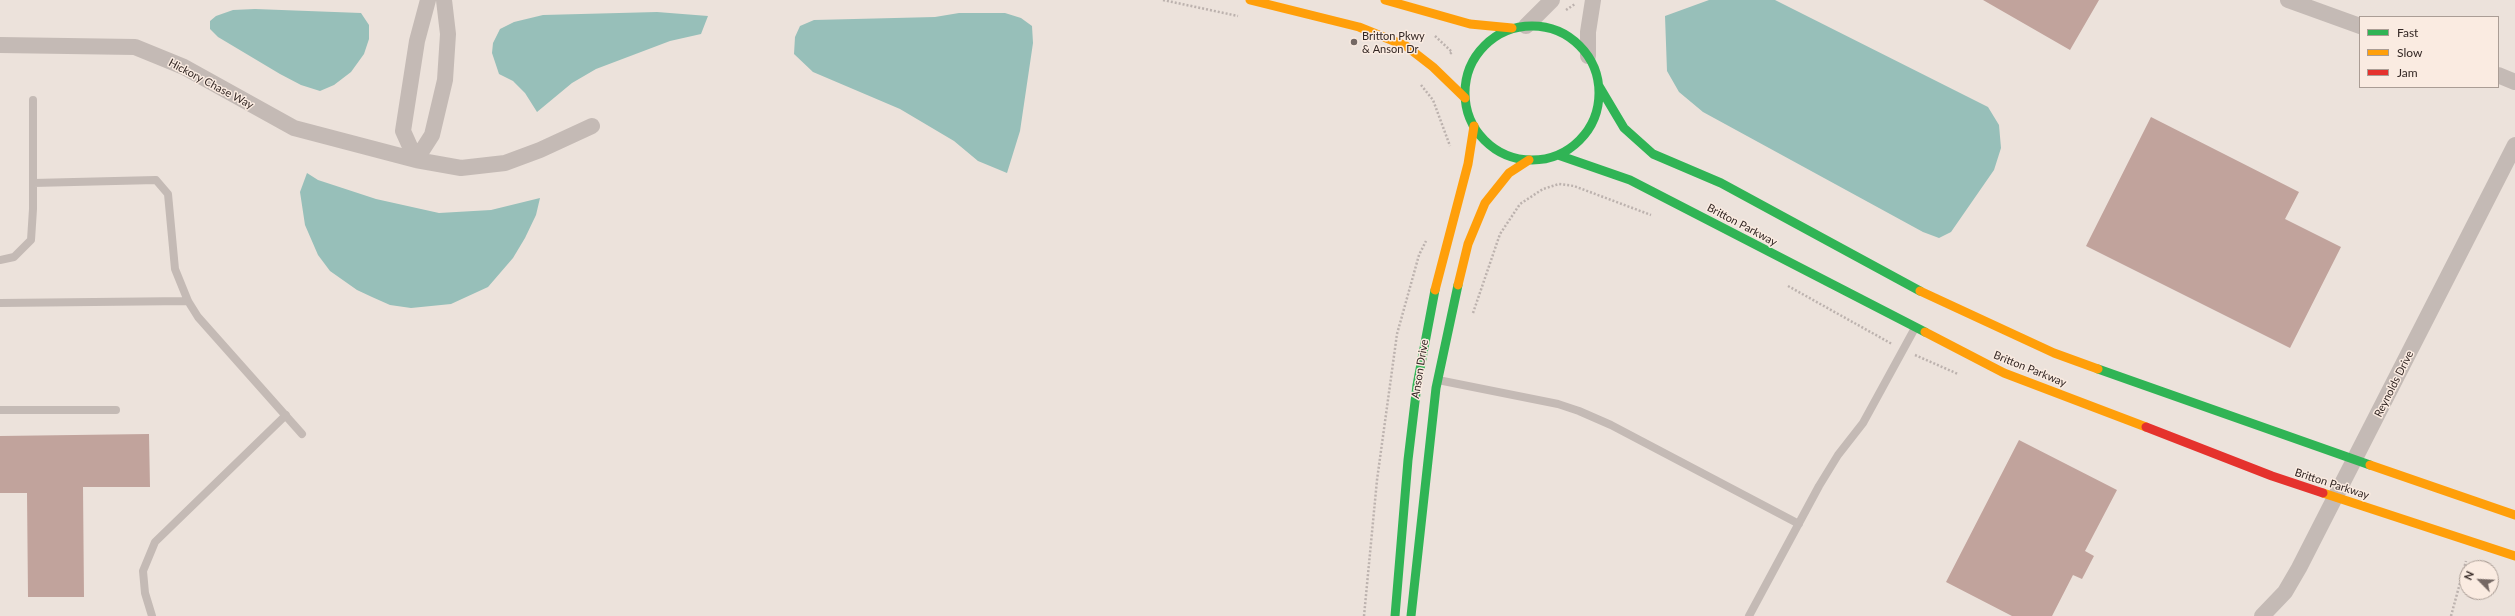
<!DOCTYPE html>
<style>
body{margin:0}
#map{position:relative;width:2515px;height:616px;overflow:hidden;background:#ece2db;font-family:Lato,sans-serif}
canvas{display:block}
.legend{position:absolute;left:2359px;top:16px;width:140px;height:72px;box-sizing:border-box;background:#faebe1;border:1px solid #aa9d95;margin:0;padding:5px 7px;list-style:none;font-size:12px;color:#332724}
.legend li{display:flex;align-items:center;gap:8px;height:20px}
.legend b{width:20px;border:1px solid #aa9d95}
.north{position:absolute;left:2459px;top:560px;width:40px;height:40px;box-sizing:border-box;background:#faebe1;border:1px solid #aa9d95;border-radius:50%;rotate:294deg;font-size:11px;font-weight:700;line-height:16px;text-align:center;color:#332724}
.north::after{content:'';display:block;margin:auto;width:14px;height:18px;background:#746864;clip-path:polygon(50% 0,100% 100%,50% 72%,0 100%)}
</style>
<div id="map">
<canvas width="2515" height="616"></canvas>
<ul class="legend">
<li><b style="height:5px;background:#30b455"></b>Fast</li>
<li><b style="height:5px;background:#ff9f0a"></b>Slow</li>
<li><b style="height:5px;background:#e5322d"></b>Jam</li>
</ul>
<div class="north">N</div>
</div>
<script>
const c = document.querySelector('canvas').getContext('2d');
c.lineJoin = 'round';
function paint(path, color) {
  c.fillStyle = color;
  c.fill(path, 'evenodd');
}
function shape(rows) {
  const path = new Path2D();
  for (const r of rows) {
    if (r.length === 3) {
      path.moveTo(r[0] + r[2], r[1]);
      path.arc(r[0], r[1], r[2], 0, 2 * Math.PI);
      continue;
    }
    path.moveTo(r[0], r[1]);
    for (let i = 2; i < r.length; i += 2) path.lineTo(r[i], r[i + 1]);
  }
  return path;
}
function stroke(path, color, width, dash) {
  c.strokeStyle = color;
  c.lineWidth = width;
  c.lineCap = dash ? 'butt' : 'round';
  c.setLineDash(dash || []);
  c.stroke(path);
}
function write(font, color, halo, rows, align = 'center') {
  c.font = font + ' Lato,sans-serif';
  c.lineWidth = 3;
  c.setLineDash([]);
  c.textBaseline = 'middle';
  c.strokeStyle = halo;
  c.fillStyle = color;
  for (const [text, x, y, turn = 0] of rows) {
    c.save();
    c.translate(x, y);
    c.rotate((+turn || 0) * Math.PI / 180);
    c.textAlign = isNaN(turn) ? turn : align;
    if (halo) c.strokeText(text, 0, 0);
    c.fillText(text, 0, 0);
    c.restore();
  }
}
paint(shape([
 [1709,0,1775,0,1988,107,1999,125,2001,148,1994,170,1951,232,1939,238,1923,232,1703,112,1679,92,1667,71,1665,16],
 [255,9,361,13,369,25,369,39,364,54,351,72,334,85,320,91,301,85,280,74,218,37,210,29,210,21,216,16,233,10],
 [657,12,708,16,701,34,670,41,596,69,572,83,537,112,525,93,513,81,499,74,492,53,493,43,500,29,514,22,543,15],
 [959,13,1005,13,1021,18,1032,26,1033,43,1020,131,1007,173,978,161,954,141,900,109,813,72,794,54,795,37,800,26,814,20,935,17],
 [307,173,318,180,376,199,439,213,491,210,540,198,536,215,525,238,513,258,488,287,451,304,411,308,390,305,372,297,357,290,330,271,318,255,305,225,300,192]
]), '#97bfb9');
paint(shape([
 [1983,0,2099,0,2070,50],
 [2151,117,2299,192,2285,219,2341,247,2290,348,2086,246],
 [149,434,150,487,83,487,84,597,28,597,27,493,0,493,0,436],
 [2019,440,2117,490,2085,551,2094,556,2082,579,2073,575,2052,616,2012,616,1946,582]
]), '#c1a39c');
stroke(shape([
 [1163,0,1238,16],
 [1566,10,1575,4],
 [1435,36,1452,52,1449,55],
 [1421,85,1433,100,1450,146],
 [1788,286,1892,344],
 [1473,313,1500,234,1520,204,1543,189,1559,184,1574,186,1651,215],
 [1915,355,1958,374],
 [1364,616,1377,480,1397,334,1419,255,1426,241],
 [2451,616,2466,561]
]), '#bcb2ae', 2.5, [2, 2]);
stroke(shape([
 [33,183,156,180,168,194,175,269,188,301,198,317,302,434],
 [0,260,14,257,31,240,33,209,33,100],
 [0,303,188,301],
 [1438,380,1558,404,1579,411,1611,425,1799,524],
 [0,410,116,410],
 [152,616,145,593,143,571,155,542,286,415],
 [1749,616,1819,486,1838,455,1863,423,1915,328]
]), '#c4bab5', 8);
stroke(shape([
 [2288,0,2360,26],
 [1526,26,1552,0],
 [0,45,135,47,184,67,294,128,416,160,461,168,505,163,540,150,592,126],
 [1588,56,1588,32,1593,0],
 [2498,75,2515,82],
 [416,160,432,135,445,80,448,34,444,0],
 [416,160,403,131,417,41,428,0],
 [2262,616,2285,592,2299,568,2515,145]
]), '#c4bab5', 16);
stroke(shape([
 [1532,93,67],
 [1599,86,1624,128,1653,154,1721,183,1920,291],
 [1558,155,1630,180,1925,332],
 [2098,369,2370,465],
 [1395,616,1408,460,1417,385,1435,290],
 [1411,616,1436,388,1458,285]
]), '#30b455', 9);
stroke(shape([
 [1250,0,1359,27,1406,46,1433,67,1465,98],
 [1385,0,1470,24,1512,28],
 [1458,285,1468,244,1485,203,1509,173,1529,160],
 [1435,290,1468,164,1474,126],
 [1920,291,2054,353,2098,369],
 [1925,332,2004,373,2146,427],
 [2370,465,2515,515],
 [2323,493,2515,556]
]), '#ff9f0a', 9);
stroke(shape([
 [2146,427,2272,476,2323,493]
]), '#e5322d', 9);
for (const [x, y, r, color] of [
 [1354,42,4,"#746864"]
]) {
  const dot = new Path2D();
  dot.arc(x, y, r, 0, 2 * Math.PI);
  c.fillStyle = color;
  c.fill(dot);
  stroke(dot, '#faebe1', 1.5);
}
write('11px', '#332724', '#faebe1', [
 ["Britton Pkwy",1362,36],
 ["& Anson Dr",1362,49]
], 'left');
write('11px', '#332724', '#faebe1', [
 ["Hickory Chase Way",211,84,28],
 ["Britton Parkway",1742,225,28],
 ["Anson Drive",1420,369,-81],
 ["Britton Parkway",2030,369,22],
 ["Reynolds Drive",2394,384,-63],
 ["Britton Parkway",2332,484,18]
]);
</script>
